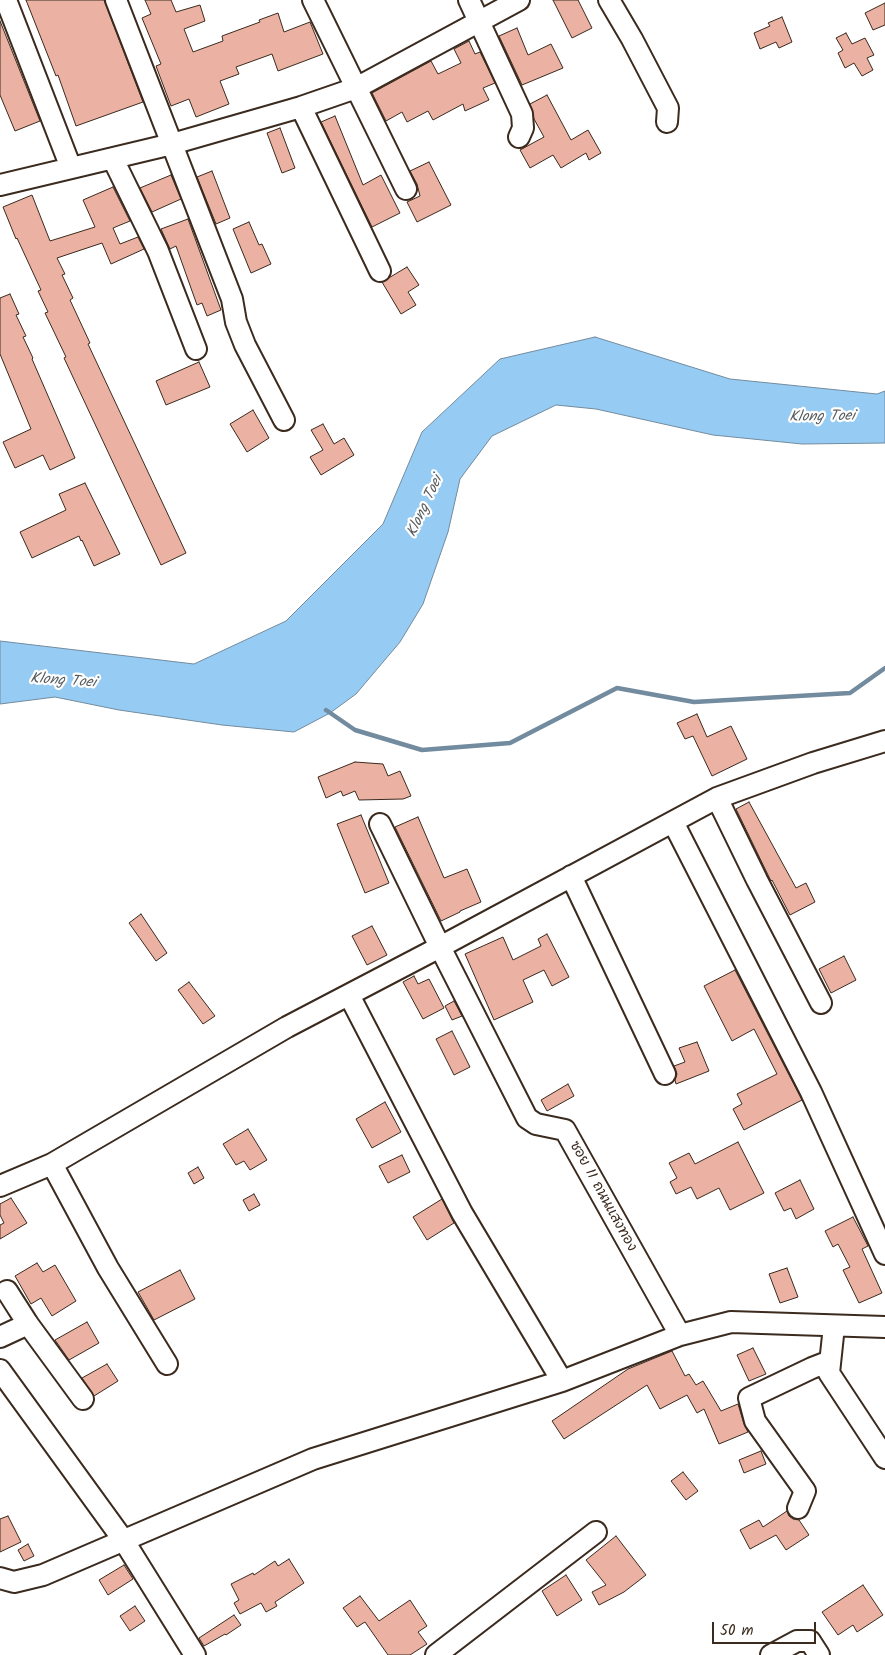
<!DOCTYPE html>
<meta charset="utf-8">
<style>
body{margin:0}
#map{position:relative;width:885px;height:1655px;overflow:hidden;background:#fff;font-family:Kalam,sans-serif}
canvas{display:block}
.scale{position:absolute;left:712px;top:1622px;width:104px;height:22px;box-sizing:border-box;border:2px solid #3b2a1e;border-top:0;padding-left:6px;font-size:15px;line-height:18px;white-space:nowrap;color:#3b2a1e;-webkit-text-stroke:4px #fff;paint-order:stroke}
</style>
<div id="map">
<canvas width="885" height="1655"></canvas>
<div class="scale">50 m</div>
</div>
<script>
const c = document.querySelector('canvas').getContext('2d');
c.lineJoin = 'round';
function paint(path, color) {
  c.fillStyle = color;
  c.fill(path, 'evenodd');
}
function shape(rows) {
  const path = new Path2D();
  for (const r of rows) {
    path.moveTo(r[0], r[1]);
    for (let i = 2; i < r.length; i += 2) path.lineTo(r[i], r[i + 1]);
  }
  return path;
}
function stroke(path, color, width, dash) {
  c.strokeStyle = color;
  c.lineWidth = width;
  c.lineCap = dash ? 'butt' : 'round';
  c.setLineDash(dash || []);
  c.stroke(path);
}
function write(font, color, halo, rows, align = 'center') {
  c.font = font + ' Kalam,"Playpen Sans Thai",sans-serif';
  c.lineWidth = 4.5;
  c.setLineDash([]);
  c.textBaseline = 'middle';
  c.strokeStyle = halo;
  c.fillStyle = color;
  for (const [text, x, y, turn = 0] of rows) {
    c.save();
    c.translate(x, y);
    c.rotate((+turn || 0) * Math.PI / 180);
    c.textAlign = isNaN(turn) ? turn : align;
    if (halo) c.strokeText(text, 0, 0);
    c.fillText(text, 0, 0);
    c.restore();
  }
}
const water = shape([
 [595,337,730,379,877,394,885,391,885,443,802,444,713,435,596,409,556,405,492,436,460,479,448,532,423,604,400,642,356,694,330,713,294,732,222,725,119,710,55,697,0,704,0,641,194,664,286,621,383,524,422,432,500,359,595,337]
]);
paint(water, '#96ccf4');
stroke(water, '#728b9e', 1);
stroke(shape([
 [326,710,355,730,422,750,510,743,617,688,694,702,850,693,885,668]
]), '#728b9e', 4.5);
const building = shape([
 [26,0,104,0,143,102,76,126,58,75,56,76,26,0],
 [145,0,171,0,176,12,200,5,205,21,184,29,193,52,223,41,222,36,260,22,259,20,278,13,284,32,310,22,323,54,278,71,272,54,236,67,239,74,220,81,229,104,196,117,189,99,171,106,156,66,161,64,142,18,151,14,145,0],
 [553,0,578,0,592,28,572,38,553,0],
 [885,3,885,25,873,30,865,13,885,3],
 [782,17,792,42,779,48,776,42,760,49,754,33,770,26,768,23,782,17],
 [0,21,40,121,15,131,0,95,0,21],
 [517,28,528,55,551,44,563,68,522,85,499,36,517,28],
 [846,33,852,44,865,38,874,55,867,58,873,70,862,76,854,63,845,68,838,53,843,50,836,38,846,33],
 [469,41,475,54,480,52,495,83,483,88,489,100,465,111,463,104,433,120,428,111,407,122,402,112,386,121,372,93,431,61,438,74,461,63,454,49,469,41],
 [547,95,571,140,588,130,601,153,589,160,586,153,561,168,553,155,530,168,520,150,544,137,534,119,530,104,547,95],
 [335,116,363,185,381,175,400,213,372,227,321,122,335,116],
 [280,128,295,168,282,173,267,133,280,128],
 [429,162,451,205,417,222,407,202,420,196,417,184,410,171,429,162],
 [212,171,230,218,216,224,197,177,212,171],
 [171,175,181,199,152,212,140,188,171,175],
 [113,187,130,221,113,228,120,244,138,237,144,249,111,264,102,243,57,258,65,274,62,275,73,298,70,300,90,343,88,344,186,553,161,565,64,358,66,357,45,313,48,312,38,291,41,290,17,238,16,239,3,207,32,195,50,241,95,227,83,200,113,187],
 [188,219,221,310,207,316,202,303,197,305,176,246,170,249,161,229,188,219],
 [249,222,259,245,262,244,271,264,251,273,233,229,249,222],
 [407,267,419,285,408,292,416,305,401,314,382,282,407,267],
 [10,294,19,314,16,315,26,336,23,337,33,358,32,359,75,458,50,470,43,455,15,468,3,442,31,429,0,354,0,298,10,294],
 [199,362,210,387,166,405,156,381,199,362],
 [253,410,269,438,247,452,230,424,253,410],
 [323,424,334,444,344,438,354,455,321,475,310,457,323,450,311,430,323,424],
 [85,483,120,554,94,566,82,540,81,541,79,536,32,558,20,532,66,510,59,494,85,483],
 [697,714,707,737,731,726,747,759,712,776,693,736,685,739,677,723,697,714],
 [355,762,383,764,388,776,400,771,411,796,403,799,359,800,355,791,343,796,341,791,326,798,318,777,355,762],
 [749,802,796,888,806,883,815,902,790,915,772,880,771,881,768,875,736,809,749,802],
 [361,815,389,883,365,893,337,824,361,815],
 [418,817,444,878,467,869,481,902,460,911,460,912,441,921,395,827,418,817],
 [141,914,167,953,156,961,129,923,141,914],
 [372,926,387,955,367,965,352,936,372,926],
 [547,934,569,977,552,986,544,970,523,980,533,1002,494,1020,465,954,503,937,513,960,541,946,538,939,547,934],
 [844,956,856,980,831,993,819,969,844,956],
 [735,970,802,1100,744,1130,733,1109,742,1104,737,1094,777,1074,754,1029,732,1041,704,986,735,970],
 [414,976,418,984,429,979,444,1008,423,1019,403,982,414,976],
 [189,982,215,1016,203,1024,178,990,189,982],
 [454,1001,462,1016,452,1020,445,1006,454,1001],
 [452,1031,470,1067,454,1075,436,1039,452,1031],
 [697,1042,709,1071,676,1084,675,1080,677,1074,674,1066,685,1062,679,1048,697,1042],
 [568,1084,574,1096,547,1111,541,1100,568,1084],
 [385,1102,401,1132,372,1148,356,1119,385,1102],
 [248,1129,267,1160,250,1170,244,1161,236,1165,223,1144,248,1129],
 [738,1142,764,1193,730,1210,719,1188,697,1199,691,1187,676,1194,670,1182,677,1178,669,1163,689,1153,695,1164,738,1142],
 [402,1155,410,1172,388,1183,379,1166,402,1155],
 [198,1167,204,1178,194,1184,188,1173,198,1167],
 [800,1180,814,1209,796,1219,791,1208,784,1211,775,1193,800,1180],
 [254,1194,260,1205,249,1211,243,1200,254,1194],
 [11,1198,27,1223,0,1239,0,1225,4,1223,0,1215,0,1204,11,1198],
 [442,1199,454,1223,427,1240,413,1217,442,1199],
 [853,1217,868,1246,862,1249,882,1293,859,1303,843,1270,850,1267,838,1244,833,1247,825,1231,853,1217],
 [37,1263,43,1272,55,1265,76,1301,52,1316,41,1298,31,1304,15,1276,37,1263],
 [787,1268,798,1297,780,1303,769,1274,787,1268],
 [180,1270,195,1299,154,1320,138,1292,180,1270],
 [87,1322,99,1343,69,1360,55,1340,87,1322],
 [753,1348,766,1374,749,1381,737,1355,753,1348],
 [672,1351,685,1376,689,1374,696,1385,703,1381,721,1411,738,1404,744,1424,748,1432,719,1444,704,1409,697,1413,687,1395,660,1409,647,1385,564,1439,552,1421,628,1369,672,1351],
 [107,1364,118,1381,94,1396,82,1378,107,1364],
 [761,1451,766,1464,744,1473,739,1460,761,1451],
 [683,1472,698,1491,686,1500,671,1481,683,1472],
 [787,1511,789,1516,793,1519,799,1520,809,1535,786,1550,776,1535,750,1549,740,1530,759,1520,763,1527,787,1511],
 [8,1516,21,1542,0,1552,0,1519,8,1516],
 [616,1536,646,1575,624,1592,599,1605,592,1592,606,1585,586,1560,616,1536],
 [28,1544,34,1556,24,1561,18,1550,28,1544],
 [289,1559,304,1583,275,1602,277,1606,266,1612,261,1603,240,1614,234,1603,239,1600,231,1584,253,1573,254,1575,275,1561,278,1566,289,1559],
 [124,1565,133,1579,108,1595,99,1580,124,1565],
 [566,1575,582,1600,557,1616,542,1591,566,1575],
 [863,1585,883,1615,857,1632,853,1625,838,1635,822,1612,863,1585],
 [360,1596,379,1621,410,1600,427,1626,418,1632,427,1644,410,1655,388,1655,365,1622,357,1627,343,1608,360,1596],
 [135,1606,145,1621,130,1631,120,1616,135,1606],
 [234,1615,241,1625,226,1635,225,1634,204,1646,199,1638,234,1615]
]);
paint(building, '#ebb2a3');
stroke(building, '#3b2a1e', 1);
const minor = shape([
 [6,0,71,168],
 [116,0,232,299,236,322,245,345,284,420],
 [313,0,406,189],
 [469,0,522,114,523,128,519,137],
 [609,0,632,39,668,108,667,122],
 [301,107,380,271],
 [113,159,158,251,196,349],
 [0,185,172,144,301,107,356,88,519,0],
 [717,798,757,880,821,1003],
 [673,822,811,1092,885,1254],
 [380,824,440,947,527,1118,536,1124,565,1130,680,1335],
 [571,876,665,1074],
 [349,995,462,1213,562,1381],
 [52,1164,108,1268,167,1364],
 [0,1186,52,1164,287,1027,440,947,717,798,813,763,885,741],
 [7,1291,28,1324,83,1399],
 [834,1326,829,1373,885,1458],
 [0,1337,28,1324],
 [0,1370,124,1541,195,1655],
 [798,1508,805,1491,755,1421,749,1398,812,1368,830,1361],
 [0,1578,14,1582,43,1575,313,1459,562,1381,680,1335,731,1322,885,1327],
 [436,1655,596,1532],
 [771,1655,797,1641,810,1641,819,1655]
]);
stroke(minor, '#3b2a1e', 24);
stroke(minor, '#fff', 20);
write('14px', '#3b2a1e', '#fff', [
 ["ซอย 11 ถนนแสงทอง",602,1197,61]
]);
write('italic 15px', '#565b5e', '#fff', [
 ["Klong Toei",822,418,-1],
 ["Klong Toei",426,507,-65],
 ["Klong Toei",63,682,4]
]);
</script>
